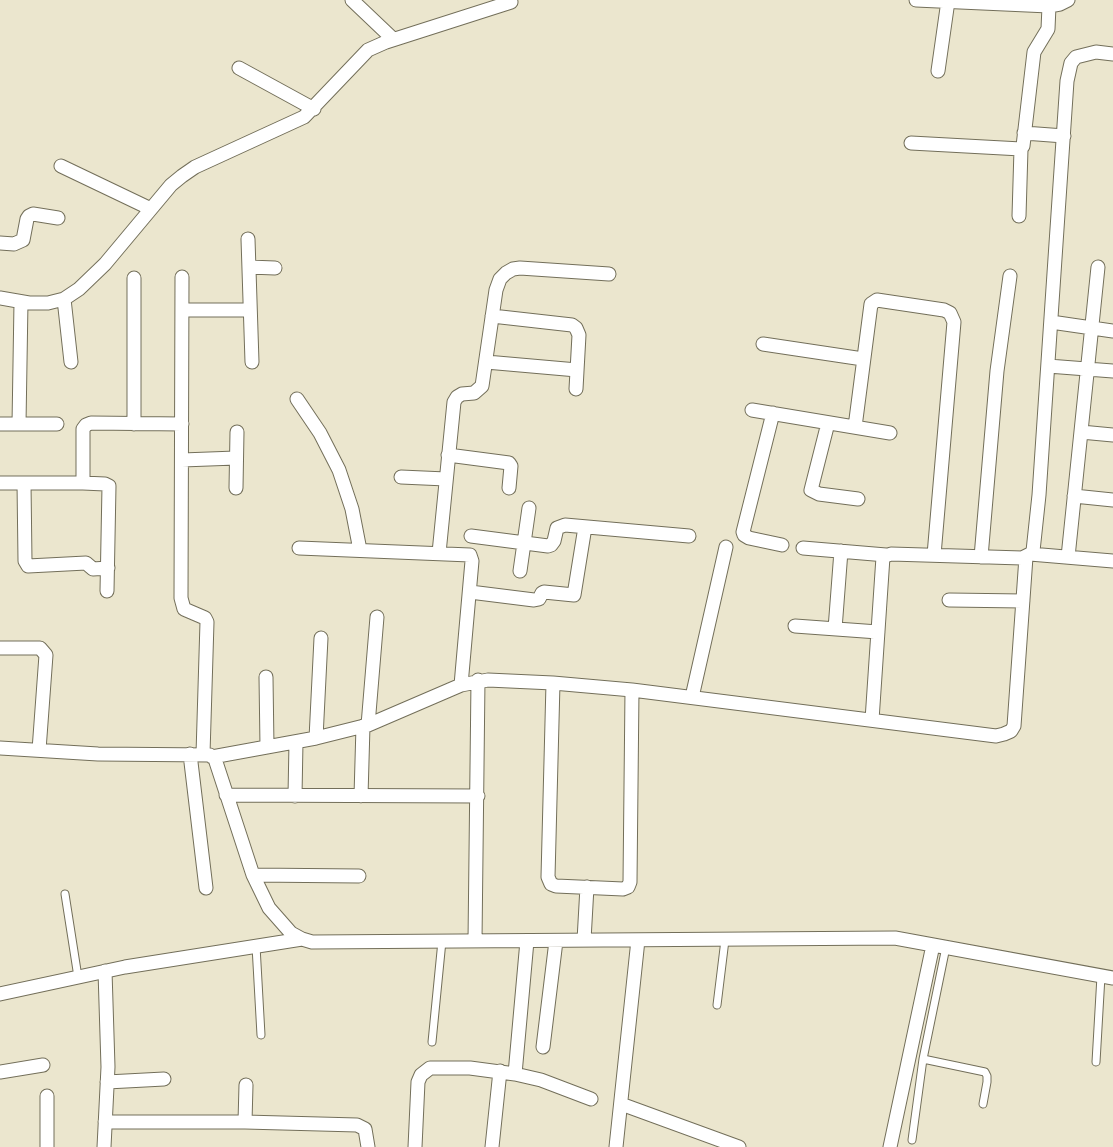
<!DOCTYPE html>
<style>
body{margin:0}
canvas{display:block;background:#ebe6ce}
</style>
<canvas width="1113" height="1147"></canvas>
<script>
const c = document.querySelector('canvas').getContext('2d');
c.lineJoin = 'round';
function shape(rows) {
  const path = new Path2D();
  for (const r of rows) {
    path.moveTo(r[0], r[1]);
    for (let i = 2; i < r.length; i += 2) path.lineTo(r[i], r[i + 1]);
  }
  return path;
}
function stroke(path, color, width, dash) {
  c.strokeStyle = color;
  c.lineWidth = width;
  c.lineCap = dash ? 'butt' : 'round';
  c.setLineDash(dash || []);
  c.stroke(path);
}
const lane = shape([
 [65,894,78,977],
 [256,946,261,1035],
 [717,1005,725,940],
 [432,1042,442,941],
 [923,1059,985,1072,987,1076,987,1082,983,1104],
 [1096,1062,1101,976],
 [912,1140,923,1059,946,947]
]);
const street = shape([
 [352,0,393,39],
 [916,0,1049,6,1060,4,1068,0],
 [239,68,314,109],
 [938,71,948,1],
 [1024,133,1064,136],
 [911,143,1021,149,1023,146,1034,52,1048,29,1049,6],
 [61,166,151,209],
 [1019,216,1021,149],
 [248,239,252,362],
 [0,243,14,244,23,240,27,219,29,216,33,214,58,218],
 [249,267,275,268],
 [182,277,181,598,184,609,205,618,207,622,203,754],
 [0,298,29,303,48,303,64,299,79,289,105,264,171,185,182,176,195,167,304,117,368,50,386,42,511,2],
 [64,299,71,362],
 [182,310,250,310],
 [492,316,572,325,576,328,579,335,576,389],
 [1051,322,1113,331],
 [763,344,863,359],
 [486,362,577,370],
 [1048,366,1113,371],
 [297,399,320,433,339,470,352,509,360,550],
 [752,410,890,433],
 [773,413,743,532,744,535,749,538,782,545],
 [828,423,811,490,819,494,858,499],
 [0,424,57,424],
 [19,424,21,302],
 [134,424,134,278],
 [855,427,871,304,877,300,944,310,950,313,954,322,934,555],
 [1081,432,1113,435],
 [448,455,509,463,511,466,509,488],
 [182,460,236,458],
 [401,477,446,479],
 [0,483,83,483,105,484,109,486,107,591],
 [24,483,25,561,28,566,86,563,93,569,108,568],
 [83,483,83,429,86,425,91,423,182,424],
 [236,488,237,432],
 [1074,496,1113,500],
 [471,536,548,546,551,545,554,541,557,528,565,525,689,536],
 [299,548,470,555,472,561,461,685],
 [803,548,886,555],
 [439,553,454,402,457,397,462,394,474,393,482,386,496,290,500,279,506,273,513,269,520,268,609,274],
 [1030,554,1113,561],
 [981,557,997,371,1010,276],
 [1068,557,1098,267],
 [520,571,529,508],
 [470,592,534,600,539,599,542,593,544,592,574,595,585,527],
 [949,600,1023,601],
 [795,626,878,632],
 [835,629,841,551],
 [0,648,40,648,46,655,39,750],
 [266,677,267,747],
 [553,683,548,877,551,884,556,886,623,889,628,887,630,882,632,690],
 [692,697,726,547],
 [872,720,883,557,891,554,1022,558,1030,554,1033,551,1039,495,1067,81,1071,63,1076,57,1096,52,1113,54],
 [368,725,377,617],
 [316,738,321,638],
 [0,748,98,754,210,755,215,759,253,875,269,908,291,933,302,939,312,942,895,938,1113,978],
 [190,754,206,888],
 [212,757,316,738,368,725,461,685,488,680,553,683,632,690,996,736,1004,734,1011,731,1014,726,1026,557],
 [226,795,478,796],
 [295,796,296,742],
 [361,796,363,726],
 [253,875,359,876],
 [584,940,587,887],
 [475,941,478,680],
 [0,994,125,967,302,939],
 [543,1047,556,941],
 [0,1072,43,1065],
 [515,1074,527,941],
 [107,1082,164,1079],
 [621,1104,739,1147],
 [105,1122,245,1122,357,1125,365,1129,368,1147],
 [245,1122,246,1085],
 [47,1147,47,1096],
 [104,1147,108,1067,105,971],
 [415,1147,418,1082,421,1075,430,1068,470,1068,515,1074,541,1080,591,1099],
 [492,1147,500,1071],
 [616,1147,638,940],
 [890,1147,933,945]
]);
stroke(lane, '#736f5a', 9);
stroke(street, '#736f5a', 15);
stroke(lane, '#fff', 7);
stroke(street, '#fff', 13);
</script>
